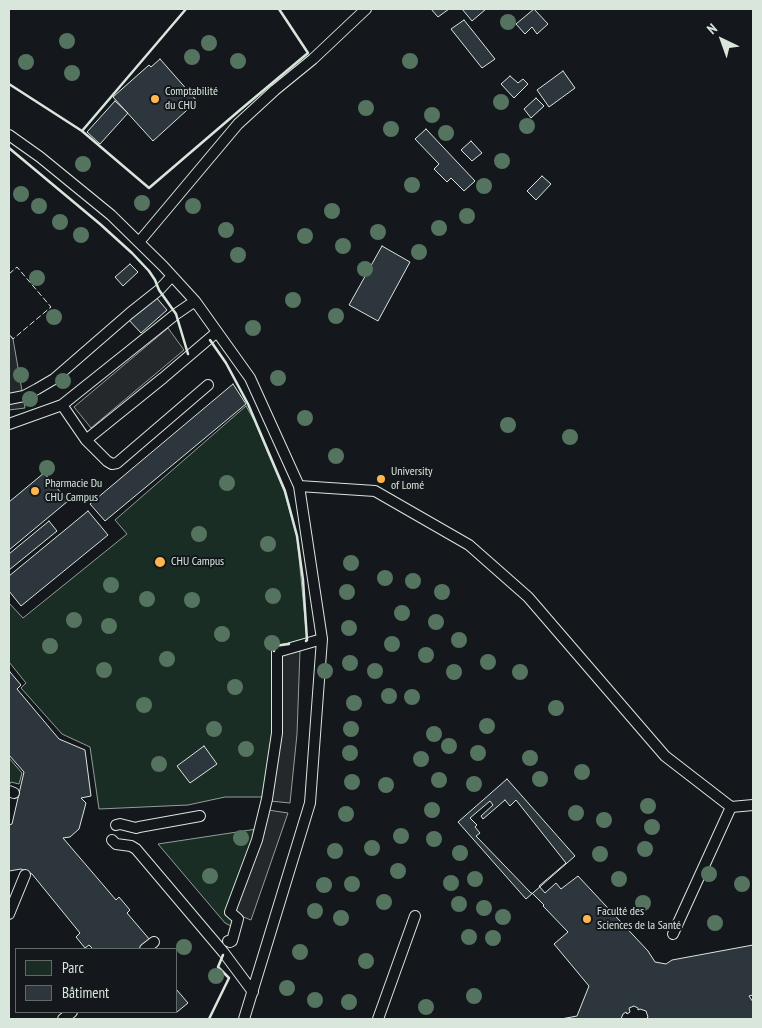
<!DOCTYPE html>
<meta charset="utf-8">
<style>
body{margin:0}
#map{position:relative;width:762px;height:1028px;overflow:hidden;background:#14181c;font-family:"PT Sans Narrow",sans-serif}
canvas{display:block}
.frame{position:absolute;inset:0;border:10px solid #d8e6dc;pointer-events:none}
.legend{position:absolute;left:15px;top:948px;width:162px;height:65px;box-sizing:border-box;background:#14181c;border:1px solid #626a69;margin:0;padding:6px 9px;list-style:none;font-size:15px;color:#d8e6dc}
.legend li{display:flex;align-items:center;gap:10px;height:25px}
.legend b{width:25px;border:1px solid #626a69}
.north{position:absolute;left:697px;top:15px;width:50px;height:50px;-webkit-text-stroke:4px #14181c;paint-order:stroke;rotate:318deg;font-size:14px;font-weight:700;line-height:20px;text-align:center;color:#d8e6dc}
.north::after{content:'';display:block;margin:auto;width:18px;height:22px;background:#d8e6dc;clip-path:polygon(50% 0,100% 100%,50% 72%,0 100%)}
</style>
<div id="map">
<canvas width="762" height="1028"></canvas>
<div class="frame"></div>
<ul class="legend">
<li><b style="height:14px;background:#1a2d24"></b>Parc</li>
<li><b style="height:14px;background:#2c363c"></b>Bâtiment</li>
</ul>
<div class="north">N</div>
</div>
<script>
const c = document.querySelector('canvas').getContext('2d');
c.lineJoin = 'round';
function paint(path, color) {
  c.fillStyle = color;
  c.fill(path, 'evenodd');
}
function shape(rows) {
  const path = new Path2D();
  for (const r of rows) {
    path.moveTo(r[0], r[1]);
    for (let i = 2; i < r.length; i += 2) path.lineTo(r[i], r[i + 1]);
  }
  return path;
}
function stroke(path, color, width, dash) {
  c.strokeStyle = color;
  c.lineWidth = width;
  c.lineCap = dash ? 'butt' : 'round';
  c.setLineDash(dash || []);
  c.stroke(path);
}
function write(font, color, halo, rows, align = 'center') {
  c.font = font + ' "PT Sans Narrow",sans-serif';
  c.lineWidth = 4;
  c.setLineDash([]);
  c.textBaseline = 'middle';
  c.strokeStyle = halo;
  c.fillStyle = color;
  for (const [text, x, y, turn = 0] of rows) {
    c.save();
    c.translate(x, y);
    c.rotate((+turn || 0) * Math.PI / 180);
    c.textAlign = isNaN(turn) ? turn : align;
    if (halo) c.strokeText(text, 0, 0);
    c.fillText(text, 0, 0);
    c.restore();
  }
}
const green = shape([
 [246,406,254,420,284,491,297,537,307,640,273,646,272,731,263,797,225,797,188,805,99,809,90,747,62,734,21,688,26,683,9,662,9,603,23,618,127,534,115,520,246,406],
 [9,758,22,773,19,784,11,782,9,785,9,758],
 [257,829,233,918,231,926,225,923,158,844,257,829]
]);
paint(green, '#1a2d24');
stroke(green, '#939e99', 1);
const parking = shape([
 [168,328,184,350,91,428,74,407,168,328],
 [9,334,13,339,25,408,9,410,9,334],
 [300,651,297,734,290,803,270,801,279,655,300,651],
 [268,810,288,813,251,920,233,913,268,810]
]);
paint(parking, '#24282b');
stroke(parking, '#939e99', 1);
const building = shape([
 [431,9,449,9,438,17,431,9],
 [462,9,486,9,472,21,462,9],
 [534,9,548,24,537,34,532,27,525,34,516,24,534,9],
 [464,20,495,59,482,68,451,29,464,20],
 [160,59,197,101,153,141,113,97,149,65,151,67,160,59],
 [563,71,575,88,549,107,537,90,563,71],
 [510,76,518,83,523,79,528,84,514,98,501,84,510,76],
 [536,98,544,106,531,118,524,109,536,98],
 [115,101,128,113,100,144,87,132,115,101],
 [426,129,475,181,464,191,451,178,447,182,434,169,439,164,415,139,426,129],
 [471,141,482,153,472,161,461,150,471,141],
 [542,176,551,184,536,200,527,191,542,176],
 [382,246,410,262,378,321,349,305,382,246],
 [130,264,138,272,123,286,115,277,130,264],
 [155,296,167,310,141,333,128,319,155,296],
 [233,384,246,404,105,521,90,504,233,384],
 [44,473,68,501,9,550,9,502,44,473],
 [88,511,108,535,21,606,9,591,9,576,88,511],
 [49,521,57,531,9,570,9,554,49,521],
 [10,672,21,685,17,689,59,739,85,750,91,796,81,798,86,803,79,829,70,837,63,838,116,900,119,897,130,910,127,913,150,940,139,949,93,949,89,945,85,948,76,937,80,933,32,874,21,869,9,871,9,825,12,824,24,772,9,755,9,674,10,672],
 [204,746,217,764,190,783,177,766,204,746],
 [507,779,575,856,526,899,458,822,507,779],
 [505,800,510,806,516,800,566,863,539,886,545,893,556,883,561,889,578,876,648,951,655,962,666,964,672,960,753,945,753,995,749,996,753,1002,753,1019,646,1019,648,1017,646,1011,640,1009,638,1010,638,1008,634,1006,629,1008,630,1012,627,1014,626,1012,623,1014,621,1019,561,1019,577,1016,589,986,554,944,568,932,543,906,544,905,532,893,531,893,476,836,480,833,475,827,477,825,470,818,490,801,493,805,481,816,483,819,505,800],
 [176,989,188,1003,177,1012,176,1011,176,989]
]);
paint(building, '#2c363c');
stroke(building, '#d8e6dc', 1);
const service = shape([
 [9,135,40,157,111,215,163,266,195,301,250,378,299,486,322,639,310,803,244,1019],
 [139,242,238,124,275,90,313,59,366,9],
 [9,399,24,396,37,389,54,379,130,313,159,290,172,276],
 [62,405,86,440,107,461,112,464,117,463,208,385],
 [9,424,62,405,176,314,195,301],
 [86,440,163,378,217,332],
 [299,486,375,491,469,545,528,597,665,756,731,807,753,805],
 [9,791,14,793],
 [116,825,120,824,136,828,139,827,200,816],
 [112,840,116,844,131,846,136,849,224,953,253,992],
 [9,914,25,875],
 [673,934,731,807],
 [228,941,230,942,232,941,238,919,230,912,257,840,267,799,277,733,277,652,322,639],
 [145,949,154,942],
 [63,1019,72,1012],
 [378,1019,415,916]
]);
stroke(service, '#d8e6dc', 12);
stroke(service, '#14181c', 10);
stroke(shape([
 [9,274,17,267,51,307,13,339,9,334]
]), '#d8e6dc', 1, [6, 2.5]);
stroke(shape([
 [186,9,82,131,149,188,240,110,308,53,279,9],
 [9,84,82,131],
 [9,148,100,224,132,253,149,271,155,280,159,290,176,314,188,354],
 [210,340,226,363,248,404,285,491,297,536,303,580,307,640,306,641],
 [274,651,274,646,289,644],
 [209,1019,229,978,218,967,223,955]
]), '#d8e6dc', 2.5);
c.fillStyle = '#55745f';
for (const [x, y] of [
 [508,22],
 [67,41],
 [209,43],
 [192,57],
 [238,61],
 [410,61],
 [26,62],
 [72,73],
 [501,102],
 [366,108],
 [432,115],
 [527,126],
 [391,129],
 [446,133],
 [502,161],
 [83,164],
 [412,185],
 [484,186],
 [21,194],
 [142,203],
 [39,206],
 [193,206],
 [332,211],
 [467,216],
 [60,222],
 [439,228],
 [226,230],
 [378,232],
 [81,235],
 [305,236],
 [343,246],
 [419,252],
 [238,255],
 [365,269],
 [37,278],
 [293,300],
 [336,316],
 [54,317],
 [253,328],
 [21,375],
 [278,378],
 [63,381],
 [30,399],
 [305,418],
 [508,425],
 [570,437],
 [336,456],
 [47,468],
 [227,483],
 [199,534],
 [268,544],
 [351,563],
 [385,578],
 [413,581],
 [111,585],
 [347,592],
 [442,592],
 [273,596],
 [147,599],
 [192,600],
 [402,613],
 [74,620],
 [436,622],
 [109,626],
 [349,628],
 [222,634],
 [459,640],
 [272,643],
 [392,644],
 [50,646],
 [426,655],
 [167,659],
 [488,662],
 [350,663],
 [104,670],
 [325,671],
 [375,671],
 [454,672],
 [520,672],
 [235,687],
 [389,696],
 [412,697],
 [354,703],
 [144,705],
 [556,708],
 [487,726],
 [214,729],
 [351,729],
 [434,734],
 [449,746],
 [246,749],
 [350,753],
 [478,753],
 [530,758],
 [421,759],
 [159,764],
 [582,772],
 [540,779],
 [439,780],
 [352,782],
 [474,784],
 [386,785],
 [648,806],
 [432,810],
 [576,813],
 [346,814],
 [604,820],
 [652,827],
 [401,836],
 [241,838],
 [434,839],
 [372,848],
 [645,849],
 [335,851],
 [460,853],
 [600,854],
 [398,871],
 [709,874],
 [210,876],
 [475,879],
 [619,879],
 [451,883],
 [352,884],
 [742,884],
 [324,885],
 [384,902],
 [643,903],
 [459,904],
 [484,908],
 [315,911],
 [503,917],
 [341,918],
 [715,923],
 [469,937],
 [493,938],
 [184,947],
 [300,952],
 [366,961],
 [216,976],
 [287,988],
 [474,996],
 [315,1000],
 [349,1002],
 [426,1007]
]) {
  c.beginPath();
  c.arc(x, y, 8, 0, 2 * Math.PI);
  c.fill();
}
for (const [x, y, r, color] of [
 [155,99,5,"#ffb74d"],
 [381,479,5,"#ffb74d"],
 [35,491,5,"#ffb74d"],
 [160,562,6,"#ffb74d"],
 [587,919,5,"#ffb74d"]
]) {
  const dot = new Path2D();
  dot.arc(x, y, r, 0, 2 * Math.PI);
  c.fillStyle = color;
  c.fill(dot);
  stroke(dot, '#14181c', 2);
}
write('12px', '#d8e6dc', '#14181c', [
 ["Comptabilité",165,92],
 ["du CHU",165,106],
 ["University",391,472],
 ["of Lomé",391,486],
 ["Pharmacie Du",45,484],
 ["CHU Campus",45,498],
 ["CHU Campus",171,562],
 ["Faculté des",597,912],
 ["Sciences de la Santé",597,926]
], 'left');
</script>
